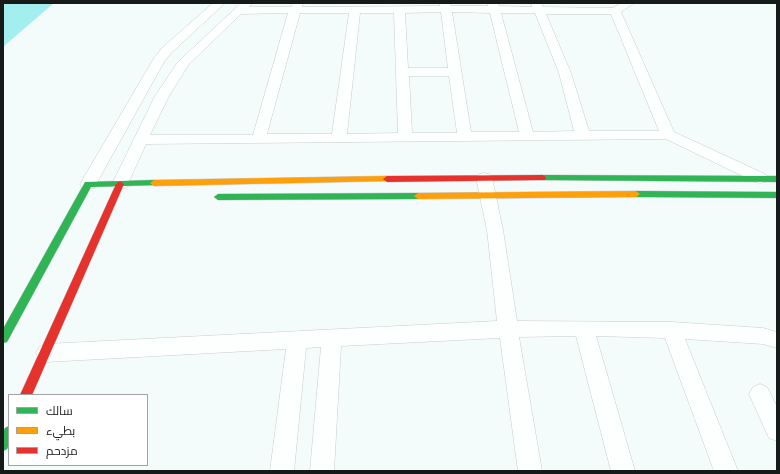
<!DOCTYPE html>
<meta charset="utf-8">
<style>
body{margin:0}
#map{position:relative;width:780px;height:474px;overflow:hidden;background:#f4fcfb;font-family:"Asap Condensed",Cairo,sans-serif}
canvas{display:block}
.frame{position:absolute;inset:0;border:4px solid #161b1a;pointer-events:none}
.legend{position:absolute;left:8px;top:394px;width:140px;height:72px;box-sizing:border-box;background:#fff;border:1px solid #a2a4a3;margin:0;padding:5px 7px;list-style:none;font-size:12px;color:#161b1a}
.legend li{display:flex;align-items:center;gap:8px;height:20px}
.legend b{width:20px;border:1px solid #a2a4a3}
</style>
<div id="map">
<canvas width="780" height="474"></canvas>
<div class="frame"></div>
<ul class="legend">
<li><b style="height:5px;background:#30b455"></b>سالك</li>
<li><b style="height:5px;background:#ff9f0a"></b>بطيء</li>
<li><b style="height:5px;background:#e5322d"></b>مزدحم</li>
</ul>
</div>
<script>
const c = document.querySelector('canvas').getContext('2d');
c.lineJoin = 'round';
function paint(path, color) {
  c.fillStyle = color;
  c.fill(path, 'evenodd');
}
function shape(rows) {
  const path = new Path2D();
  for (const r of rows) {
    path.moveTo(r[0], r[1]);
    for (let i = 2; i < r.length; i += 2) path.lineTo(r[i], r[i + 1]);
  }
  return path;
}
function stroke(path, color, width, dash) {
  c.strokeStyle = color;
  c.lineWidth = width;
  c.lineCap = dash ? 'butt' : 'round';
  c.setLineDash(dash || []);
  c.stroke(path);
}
paint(shape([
 [3,3,54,3,3,47]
]), '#a3efef');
const street = shape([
 [213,3,225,3,171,53,164,62,94,188,88,189,82,188,80,184,154,58,163,47,213,3],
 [241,3,252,3,249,7,291,7,293,3,303,3,302,7,440,6,440,3,450,3,451,6,488,6,488,3,498,3,499,6,532,7,531,3,541,3,543,7,613,8,621,3,634,3,621,12,674,132,765,174,768,178,765,182,760,183,755,182,666,139,146,144,126,188,120,189,114,188,112,184,155,96,178,62,241,3],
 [441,12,448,68,408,68,405,13,441,12],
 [452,12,490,13,519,132,471,132,452,12],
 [288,13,253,135,150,135,169,96,189,64,241,14,288,13],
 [300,13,349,13,332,134,267,134,300,13],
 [360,13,394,13,398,133,347,134,360,13],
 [501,13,535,13,559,73,574,131,533,132,501,13],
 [546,14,611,14,659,131,589,131,571,73,546,14],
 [409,76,449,76,457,133,412,133,409,76],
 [484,173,489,174,492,178,503,230,517,321,672,322,763,328,777,332,777,348,763,344,685,339,738,471,714,471,665,338,596,336,635,471,611,471,576,336,519,337,542,471,518,471,500,338,341,346,334,471,310,471,321,347,306,348,294,471,270,471,286,349,46,362,39,359,36,353,39,347,46,344,497,321,487,230,476,178,479,174,484,173],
 [760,384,767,387,777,407,777,441,769,438,749,394,753,387,760,384]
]);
const fast = shape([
 [542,175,777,176,777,182,539,180,538,178,539,176,542,175],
 [154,180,158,183,157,185,91,187,7,342,3,343,3,329,85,182,154,180],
 [636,191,777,192,777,198,636,197,632,194,636,191],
 [418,193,422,196,418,199,218,200,214,197,218,194,418,193],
 [9,426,9,445,7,449,3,451,3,432,5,428,9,426]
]);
const slow = shape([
 [387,176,391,179,390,181,154,186,150,183,154,180,387,176],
 [636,191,640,194,636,197,418,199,414,196,418,193,636,191]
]);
const jam = shape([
 [542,175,545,176,546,178,545,180,387,182,383,179,387,176,542,175],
 [120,181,124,184,32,395,20,395,116,184,120,181]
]);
stroke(street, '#c6cccc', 1);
stroke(fast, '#c6cccc', 1);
stroke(slow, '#c6cccc', 1);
stroke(jam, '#c6cccc', 1);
paint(street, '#fdfffe');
paint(fast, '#30b455');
paint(slow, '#ff9f0a');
paint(jam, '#e5322d');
</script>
